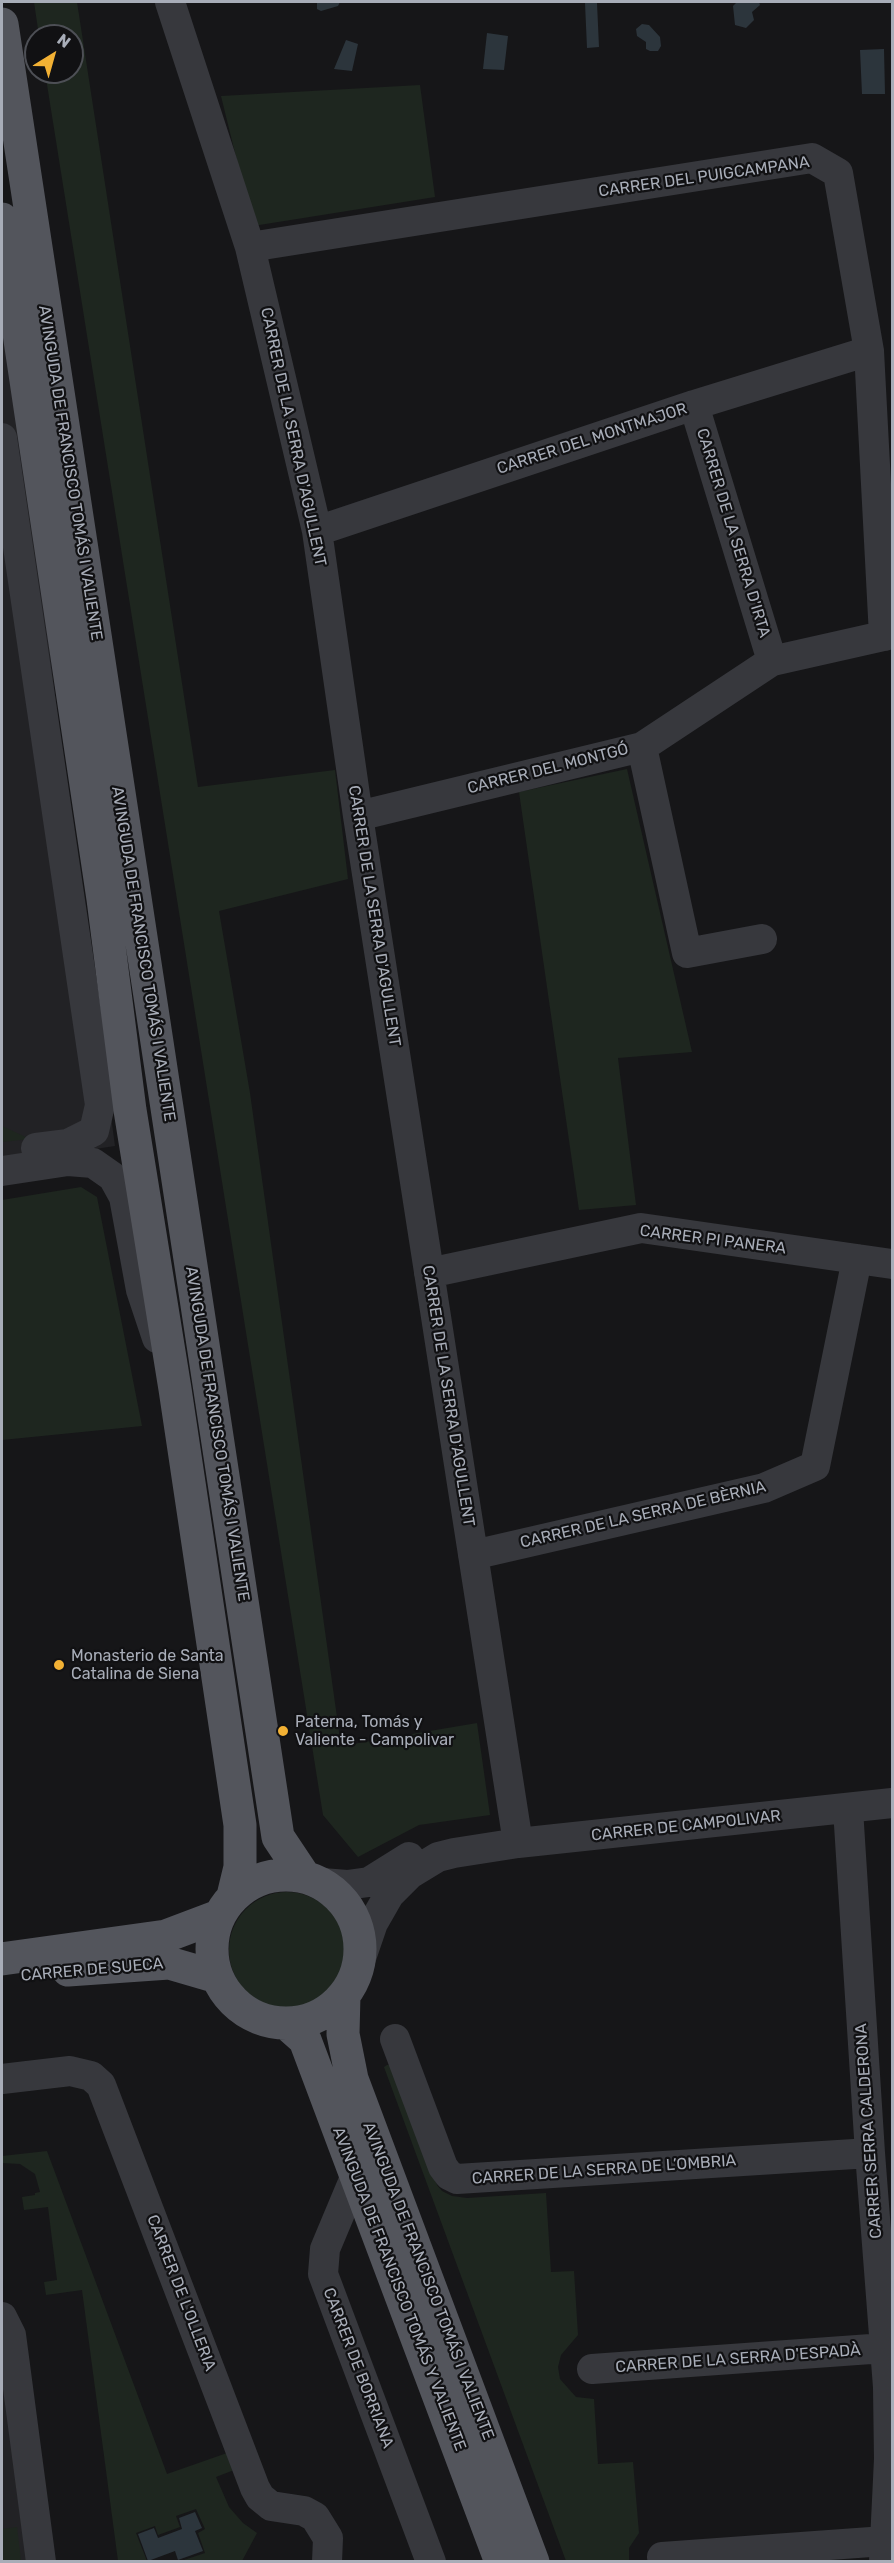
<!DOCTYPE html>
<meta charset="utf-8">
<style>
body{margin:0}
#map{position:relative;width:894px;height:2563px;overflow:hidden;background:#161618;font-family:Rubik,sans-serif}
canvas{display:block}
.frame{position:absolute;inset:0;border:3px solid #a8adb8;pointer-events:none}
.north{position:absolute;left:24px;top:24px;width:60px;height:60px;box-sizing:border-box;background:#111113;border:2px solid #4d4f55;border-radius:50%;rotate:37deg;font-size:16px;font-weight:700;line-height:24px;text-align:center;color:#a8adb8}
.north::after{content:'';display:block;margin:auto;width:21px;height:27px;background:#f2b134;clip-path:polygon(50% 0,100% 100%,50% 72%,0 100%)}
</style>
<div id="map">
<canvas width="894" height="2563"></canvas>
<div class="frame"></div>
<div class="north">N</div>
</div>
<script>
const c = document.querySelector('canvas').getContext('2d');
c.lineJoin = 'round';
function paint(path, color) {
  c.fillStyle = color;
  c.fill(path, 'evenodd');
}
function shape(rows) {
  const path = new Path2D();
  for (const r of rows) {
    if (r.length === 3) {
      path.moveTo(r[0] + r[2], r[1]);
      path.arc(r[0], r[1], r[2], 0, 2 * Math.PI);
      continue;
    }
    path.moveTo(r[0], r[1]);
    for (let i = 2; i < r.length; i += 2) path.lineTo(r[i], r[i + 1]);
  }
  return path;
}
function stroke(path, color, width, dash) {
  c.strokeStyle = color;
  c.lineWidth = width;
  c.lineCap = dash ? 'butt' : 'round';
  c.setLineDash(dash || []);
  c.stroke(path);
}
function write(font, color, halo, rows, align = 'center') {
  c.font = font + ' Rubik,sans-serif';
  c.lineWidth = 4.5;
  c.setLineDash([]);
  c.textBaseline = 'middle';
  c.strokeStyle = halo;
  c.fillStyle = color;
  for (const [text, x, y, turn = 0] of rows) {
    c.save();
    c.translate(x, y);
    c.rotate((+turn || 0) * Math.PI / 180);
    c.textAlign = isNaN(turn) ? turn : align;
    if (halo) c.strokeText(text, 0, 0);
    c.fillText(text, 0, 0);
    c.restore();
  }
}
paint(shape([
 [2,264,69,808,115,1146,2,1163],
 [2,2383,3,2383,28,2561,2,2561]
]), '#222225');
paint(shape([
 [34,2,77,2,198,787,335,770,348,879,219,911,250,1093,341,1746,477,1723,490,1815,419,1825,358,1857,323,1815,45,72,72,72,72,36,39,36],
 [420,85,435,197,253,226,221,96],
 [627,769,692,1052,618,1058,636,1205,579,1210,519,792],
 [2,1126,30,1139,2,1142],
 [81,1187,97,1197,142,1426,2,1440,2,1200],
 [287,1950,58],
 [387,2065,392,2065,397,2073,437,2185,442,2191,452,2196,467,2198,546,2193,551,2272,574,2271,578,2335,561,2355,558,2367,560,2379,576,2397,594,2399,598,2464,633,2462,639,2533,629,2548,629,2561,566,2561,384,2067],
 [47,2151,167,2474,227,2453,234,2470,216,2477,229,2507,243,2523,257,2533,242,2561,181,2561,205,2553,198,2533,205,2529,196,2509,176,2516,180,2527,158,2535,155,2526,136,2533,147,2561,118,2561,82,2290,46,2295,44,2282,57,2280,48,2207,24,2210,22,2197,35,2195,35,2193,40,2192,35,2174,20,2164,2,2163,2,2156],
 [17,2527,21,2561,2,2561,2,2529]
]), '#1e261f');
paint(shape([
 [317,2,340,2,338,6,321,11,317,9],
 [737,2,759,2,760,5,752,12,754,20,746,28,735,25,733,6],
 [585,3,597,3,599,47,587,48],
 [642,24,649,25,660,37,661,46,658,51,650,51,646,49,646,42,637,36,636,29],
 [487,33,508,36,504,70,483,69],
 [346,40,358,44,352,71,334,69],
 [884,49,885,94,862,94,860,50],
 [195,2512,202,2528,195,2531,203,2551,178,2560,175,2551,148,2561,138,2534,154,2528,158,2538,182,2529,179,2518]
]), '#2c353c');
stroke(shape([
 [170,2,250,247,317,531,358,816,518,1843],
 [250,247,812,158,838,173,869,351,884,636],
 [694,405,772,661],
 [2,438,100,1105],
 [317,531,694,405,869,351],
 [642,747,687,953,762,939],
 [358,816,642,747,772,661,892,634],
 [36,1148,68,1144,94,1131,100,1105,100,1085],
 [2,1171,68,1161,93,1163,113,1177,124,1197,141,1290,157,1338],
 [429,1273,641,1228,892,1264],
 [473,1555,764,1488,815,1466,857,1259],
 [848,1809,870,2153,888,2387,889,2459,884,2562],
 [322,1883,347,1885,369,1882,409,1857],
 [359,1964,373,1923,389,1895,410,1874,438,1857,454,1853,518,1843,892,1803],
 [395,2039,443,2167,449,2175,457,2179,870,2153],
 [2,2079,70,2071,91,2076,101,2085,255,2488,260,2497,271,2506,304,2511,315,2517,328,2538,327,2562],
 [356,2175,325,2249,323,2274,431,2562],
 [2,2317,11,2335,41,2562],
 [592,2369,885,2348],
 [662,2557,885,2541]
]), '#37383d', 30);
stroke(shape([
 [2,24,278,1837,304,1876],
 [2,219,103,899,130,1110,175,1389,240,1825,240,1867,233,1896],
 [286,1949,74],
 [2,1959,166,1936,219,1916],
 [68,1970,169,1963,217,1977],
 [344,1995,343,2034,352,2079,533,2562],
 [287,2024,305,2040,501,2562]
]), '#53555c', 33);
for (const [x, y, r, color] of [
 [59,1665,6,"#f2b134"],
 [283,1731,6,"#f2b134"]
]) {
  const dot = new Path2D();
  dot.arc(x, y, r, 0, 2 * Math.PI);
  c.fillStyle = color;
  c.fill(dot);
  stroke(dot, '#111113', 2);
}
write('16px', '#a8adb8', '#111113', [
 ["CARRER DEL PUIGCAMPANA",704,177,-8],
 ["CARRER DE LA SERRA D'AGULLENT",293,437,78],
 ["CARRER DEL MONTMAJOR",592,439,-18],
 ["AVINGUDA DE FRANCISCO TOMÁS I VALIENTE",70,473,81],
 ["CARRER DE LA SERRA D'IRTA",733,533,73],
 ["CARRER DEL MONTGÓ",548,769,-14],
 ["CARRER DE LA SERRA D'AGULLENT",374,916,81],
 ["AVINGUDA DE FRANCISCO TOMÁS I VALIENTE",143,954,81],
 ["CARRER PI PANERA",713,1240,7],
 ["CARRER DE LA SERRA D'AGULLENT",448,1396,81],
 ["AVINGUDA DE FRANCISCO TOMÁS I VALIENTE",217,1434,81],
 ["CARRER DE LA SERRA DE BÈRNIA",643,1515,-13],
 ["CARRER DE CAMPOLIVAR",686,1826,-6],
 ["CARRER DE SUECA",92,1970,-5],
 ["CARRER SERRA CALDERONA",869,2131,-94],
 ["CARRER DE LA SERRA DE L’OMBRIA",604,2170,-4],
 ["AVINGUDA DE FRANCISCO TOMÁS I VALIENTE",428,2281,69],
 ["AVINGUDA DE FRANCISCO TOMÁS Y VALIENTE",399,2289,69],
 ["CARRER DE L'OLLERIA",181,2293,69],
 ["CARRER DE LA SERRA D'ESPADÀ",738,2359,-4],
 ["CARRER DE BORRIANA",358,2368,69]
]);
write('16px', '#a8adb8', '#111113', [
 ["Monasterio de Santa",71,1656],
 ["Catalina de Siena",71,1674],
 ["Paterna, Tomás y",295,1722],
 ["Valiente - Campolivar",295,1740]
], 'left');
</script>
